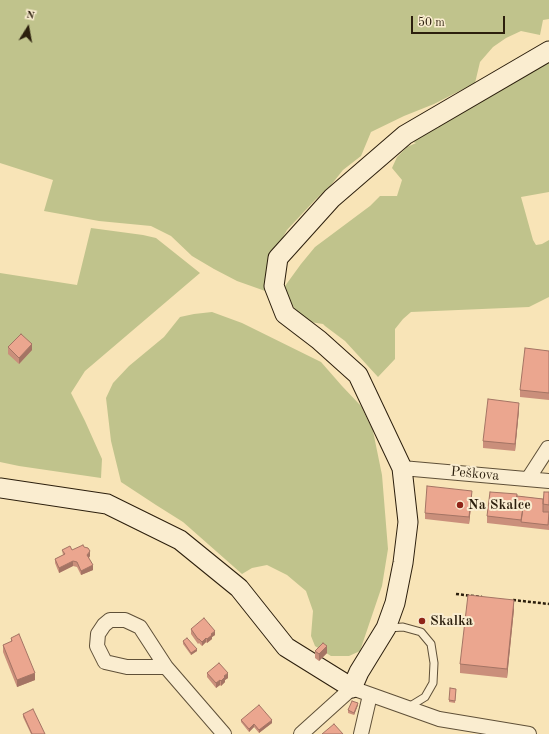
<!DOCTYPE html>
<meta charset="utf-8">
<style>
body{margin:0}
#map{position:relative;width:549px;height:734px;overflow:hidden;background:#f8e4b7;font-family:"Old Standard TT",serif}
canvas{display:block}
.north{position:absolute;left:8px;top:8px;width:40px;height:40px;-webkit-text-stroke:3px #faedd0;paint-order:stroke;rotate:11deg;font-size:11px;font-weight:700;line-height:16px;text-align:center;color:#2c1f0d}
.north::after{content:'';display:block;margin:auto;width:14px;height:18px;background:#2c1f0d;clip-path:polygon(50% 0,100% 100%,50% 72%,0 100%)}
.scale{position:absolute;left:411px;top:16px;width:94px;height:18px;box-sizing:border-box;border:2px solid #2c1f0d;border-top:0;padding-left:5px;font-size:12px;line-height:14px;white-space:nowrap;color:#2c1f0d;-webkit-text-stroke:3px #faedd0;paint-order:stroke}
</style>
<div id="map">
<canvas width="549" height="734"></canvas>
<div class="north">N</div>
<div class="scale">50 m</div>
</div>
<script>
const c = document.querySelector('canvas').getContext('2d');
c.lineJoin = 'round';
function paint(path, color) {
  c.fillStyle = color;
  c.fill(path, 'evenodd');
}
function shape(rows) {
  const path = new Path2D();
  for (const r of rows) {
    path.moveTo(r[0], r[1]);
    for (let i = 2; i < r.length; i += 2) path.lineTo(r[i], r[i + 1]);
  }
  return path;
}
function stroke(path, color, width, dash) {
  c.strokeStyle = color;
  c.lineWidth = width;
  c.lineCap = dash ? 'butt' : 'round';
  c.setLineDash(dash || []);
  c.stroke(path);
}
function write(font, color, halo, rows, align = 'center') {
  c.font = font + ' "Old Standard TT",serif';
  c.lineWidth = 4;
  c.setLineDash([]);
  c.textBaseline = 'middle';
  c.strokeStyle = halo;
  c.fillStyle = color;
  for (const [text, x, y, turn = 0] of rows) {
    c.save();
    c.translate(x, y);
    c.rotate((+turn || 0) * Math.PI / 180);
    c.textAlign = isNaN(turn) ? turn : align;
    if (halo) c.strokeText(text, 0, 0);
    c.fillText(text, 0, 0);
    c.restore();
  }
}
paint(shape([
 [0,0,549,0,549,19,543,20,540,35,521,31,506,38,493,47,480,62,475,83,434,104,404,116,371,132,361,156,343,170,331,185,315,200,287,230,270,260,268,292,237,281,214,269,192,256,171,236,151,226,99,221,44,211,53,180,0,163],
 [549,60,549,192,521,197,533,240,536,245,542,244,549,240,549,297,529,307,411,312,403,319,395,329,395,359,378,377,345,341,325,326,323,324,304,321,290,302,285,286,301,264,315,247,370,206,380,196,397,196,402,180,392,168,397,157,407,147,416,143,410,141],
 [91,228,143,235,156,238,200,273,85,371,71,393,85,421,102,459,101,478,19,466,0,462,0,273,77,285],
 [212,312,242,323,321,362,342,386,361,406,373,431,382,475,388,549,382,586,363,642,360,651,349,656,331,656,315,646,311,636,313,611,306,591,287,575,267,565,252,568,242,574,183,522,156,505,121,482,111,441,106,398,113,383,129,366,164,337,180,317,194,314]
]), '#c0c38c');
const lane = shape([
 [388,628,403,627,421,632,431,644,434,663,433,683,425,697,407,708]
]);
const street = shape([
 [402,468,549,481],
 [528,479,548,448,549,448],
 [166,667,127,667,105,662,97,646,98,634,104,625,110,620,125,620,140,627,166,667,224,734],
 [301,734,352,688,439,719,529,734],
 [361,734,370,695]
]);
const secondary = shape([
 [0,488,107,504,180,540,239,588,286,647,352,688,359,672,386,628,395,603,403,563,408,522,402,468,358,375,319,340,285,314,274,286,278,258,332,198,405,135,549,51]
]);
stroke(lane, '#5f5038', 9);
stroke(street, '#5f5038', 16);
stroke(secondary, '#2c1f0d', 21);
stroke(shape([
 [456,594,482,597],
 [513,600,549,604]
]), '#2c1f0d', 2.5, [3, 2]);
stroke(lane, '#faedd0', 7);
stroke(street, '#faedd0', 14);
stroke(secondary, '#faedd0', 19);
paint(shape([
 [8,347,32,350,19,364,8,354],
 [549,351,549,400,520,397,520,390],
 [519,410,515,451,483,448,483,441],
 [549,492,549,530,487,523,487,516,517,496,543,499],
 [472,498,469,524,425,519,425,513],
 [62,550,72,550,90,556,89,558,93,570,81,575,77,567,73,566,59,573,55,563,55,559,63,555],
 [514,609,507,678,460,673,460,664],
 [191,629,215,635,212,637,212,639,207,643,206,642,202,646,199,643,198,644,191,634],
 [11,638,35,680,17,687,3,652,3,645,11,642],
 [183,641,197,651,191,655,183,644],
 [315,651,327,653,319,661,315,658],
 [207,673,228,678,225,680,225,682,221,686,220,685,216,688,207,677],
 [456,689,455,703,449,702,449,700],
 [358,705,354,715,348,713,348,710],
 [23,714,45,734,31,734,23,717],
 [241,720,272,723,259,733,254,727,249,732,241,722]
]), '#ca8f7b');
paint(shape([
 [32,344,32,350,19,364,19,358],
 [519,403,519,410,515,451,515,444],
 [472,491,472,498,469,524,469,517],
 [90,551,90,556,87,560,87,555],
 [73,561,73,566,59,573,59,568],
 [93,565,93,570,81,575,81,571],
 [514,600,514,609,507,678,507,669],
 [215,631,215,635,212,637,212,639,207,643,207,639,211,634],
 [206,638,206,642,202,646,202,642],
 [327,646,327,653,319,661,319,654],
 [197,649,197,651,191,655,191,653],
 [35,673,35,680,17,687,17,680],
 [228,673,228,678,225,680,225,682,221,686,221,681,224,676],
 [220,680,220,685,216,688,216,683],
 [358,703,358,705,354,715,354,713],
 [272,720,272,723,259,733,259,730],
 [254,724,254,727,249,732,249,729]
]), '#a47464');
const building = shape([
 [21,334,32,344,19,358,8,347,21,334],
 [525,348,549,351,549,393,520,390,525,348],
 [488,399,519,403,515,444,483,441,488,399],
 [427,486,472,491,469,517,425,513,427,486],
 [490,492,517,494,516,507,523,508,521,520,487,516,490,492],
 [544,492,549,492,549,505,543,504,544,492],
 [517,496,543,499,543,512,549,512,548,525,521,522,523,508,516,507,517,496],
 [83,545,84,547,88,548,90,551,87,555,93,565,81,571,77,562,73,561,59,568,55,559,65,554,62,550,70,546,72,550,83,545],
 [468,595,514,600,507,669,460,664,468,595],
 [204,618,215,631,211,634,212,635,207,639,206,638,202,642,199,639,198,639,191,629,204,618],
 [19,634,35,673,17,680,3,645,12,641,11,638,19,634],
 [187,638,197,649,191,653,183,641,187,638],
 [323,643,327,646,319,654,315,651,323,643],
 [219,663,228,673,224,676,225,677,221,681,220,680,216,683,207,673,219,663],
 [450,688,456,689,455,701,449,700,450,688],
 [352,701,358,703,354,713,348,710,352,701],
 [259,705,272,720,259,730,254,724,249,729,241,720,259,705],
 [33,709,45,734,32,734,23,714,33,709],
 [334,724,343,734,322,734,334,724]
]);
paint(building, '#eba68f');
stroke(building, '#a47464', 1);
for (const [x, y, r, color] of [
 [460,505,4,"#8f2418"],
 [422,621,4,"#8f2418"]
]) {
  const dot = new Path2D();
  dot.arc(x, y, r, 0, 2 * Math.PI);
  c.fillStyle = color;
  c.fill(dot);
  stroke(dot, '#faedd0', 1.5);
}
write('14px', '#2c1f0d', '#faedd0', [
 ["Peškova",475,474,5]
]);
write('bold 14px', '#2c1f0d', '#faedd0', [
 ["Na Skalce",468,505],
 ["Skalka",430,621]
], 'left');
</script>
